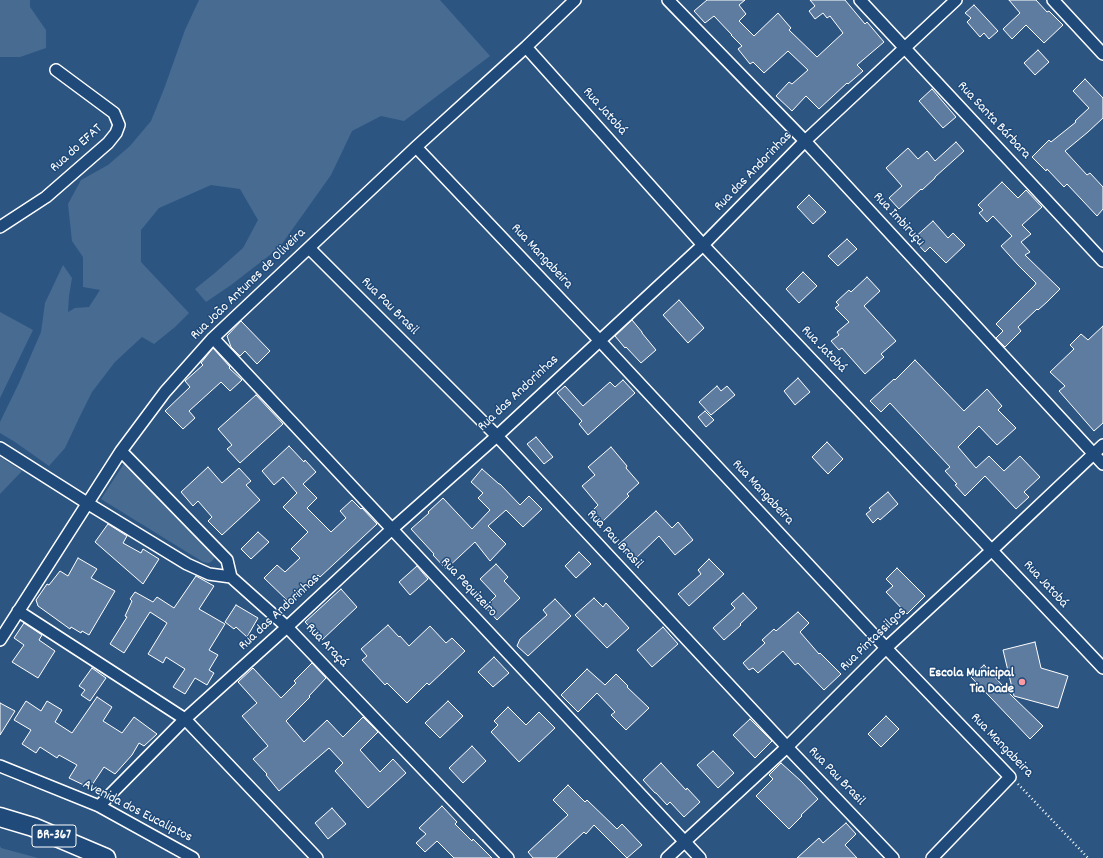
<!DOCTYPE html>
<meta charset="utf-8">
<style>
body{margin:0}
canvas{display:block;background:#2c5582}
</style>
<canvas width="1103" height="858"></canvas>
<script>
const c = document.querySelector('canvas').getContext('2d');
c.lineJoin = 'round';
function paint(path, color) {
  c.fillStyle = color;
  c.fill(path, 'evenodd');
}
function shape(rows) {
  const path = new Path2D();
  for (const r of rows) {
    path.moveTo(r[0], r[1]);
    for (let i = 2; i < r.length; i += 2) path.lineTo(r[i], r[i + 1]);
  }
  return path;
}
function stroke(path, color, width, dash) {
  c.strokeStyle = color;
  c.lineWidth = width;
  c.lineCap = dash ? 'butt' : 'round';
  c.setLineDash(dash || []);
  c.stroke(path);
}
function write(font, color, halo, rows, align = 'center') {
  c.font = font + ' Dekko,sans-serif';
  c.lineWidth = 3;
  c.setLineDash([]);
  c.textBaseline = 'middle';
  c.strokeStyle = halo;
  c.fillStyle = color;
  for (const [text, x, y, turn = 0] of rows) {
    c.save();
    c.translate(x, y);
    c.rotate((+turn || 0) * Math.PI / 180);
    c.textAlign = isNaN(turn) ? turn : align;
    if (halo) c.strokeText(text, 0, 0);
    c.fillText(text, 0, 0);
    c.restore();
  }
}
paint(shape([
 [0,0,30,0,30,7,46,30,46,48,20,57,0,57],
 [199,0,440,0,490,56,404,121,381,116,352,131,331,175,279,248,231,285,206,302,195,289,216,272,243,248,258,220,240,189,211,185,159,208,141,230,141,262,189,313,175,327,154,344,142,337,115,362,92,392,80,416,65,448,49,466,15,442,0,433,0,422,19,383,41,332,45,303,63,265,72,278,69,296,68,312,75,308,89,307,100,290,83,287,83,257,72,241,68,204,81,180,108,165,130,146,151,121,164,89,185,30],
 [0,312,33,330,0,398],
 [0,457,22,471,0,494],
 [125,462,214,554,215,557,213,560,211,562,208,563,203,562,101,499],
 [0,846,1,848,38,858,0,858]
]), '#486b92');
const building = shape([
 [707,0,745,0,739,5,746,14,739,21,754,36,778,13,791,28,789,30,817,57,843,33,830,16,827,18,823,13,815,19,809,11,815,6,810,0,845,0,865,24,867,22,884,42,857,65,863,71,848,84,847,83,819,109,806,96,792,111,776,96,789,82,792,84,808,70,788,51,764,73,753,62,750,64,738,49,742,46,731,35,732,35,714,16,705,23,694,11,707,0],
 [1009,0,1036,0,1047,12,1049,11,1063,25,1044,43,1026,25,1012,39,1003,29,1020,13,1009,0],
 [974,5,998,31,989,39,984,33,980,37,967,22,971,18,965,13,974,5],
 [1038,50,1049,62,1035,75,1024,63,1038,50],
 [1085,79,1103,98,1103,118,1088,132,1065,151,1087,175,1090,173,1103,187,1103,209,1097,216,1067,184,1064,187,1047,169,1046,171,1032,157,1049,140,1051,142,1076,122,1075,121,1089,108,1073,91,1085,79],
 [932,89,956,117,943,128,919,101,932,89],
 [956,142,964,151,935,177,935,178,922,190,921,189,899,209,889,198,902,186,886,168,908,148,918,159,927,151,935,161,956,142],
 [1002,182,1018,198,1026,190,1042,207,1022,225,1031,234,1021,242,1030,252,1025,255,1060,289,1047,302,1038,310,1037,309,1018,327,1021,331,1005,347,996,338,1003,331,996,324,1035,285,1036,283,1018,265,1001,246,1012,236,993,216,987,222,979,213,983,210,978,205,1002,182],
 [809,195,826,212,813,224,797,207,809,195],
 [933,221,948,238,953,233,965,245,946,263,930,247,925,252,913,239,933,221],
 [847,239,857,249,838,266,828,256,847,239],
 [803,272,817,286,799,303,786,289,803,272],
 [867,277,880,291,864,306,896,341,881,354,884,357,865,374,842,348,839,350,831,341,839,335,837,332,849,322,835,308,839,305,836,302,849,290,851,292,867,277],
 [679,300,704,328,688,343,663,315,679,300],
 [632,320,642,332,642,333,656,350,641,363,626,347,625,348,615,336,632,320],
 [241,321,270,351,257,364,245,351,240,356,231,347,227,336,241,321],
 [1103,326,1103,423,1094,431,1059,391,1065,386,1050,372,1074,349,1070,345,1081,334,1088,340,1103,326],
 [213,348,230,367,229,368,242,380,230,391,221,382,189,411,195,418,183,429,165,411,190,387,185,381,203,365,201,363,213,348],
 [915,360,964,411,987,389,1002,406,998,410,1016,428,997,445,979,426,958,447,976,468,989,456,1004,471,1020,456,1040,477,1024,492,1029,497,1016,509,985,476,965,496,955,485,957,484,945,471,950,467,890,403,881,412,870,401,894,379,895,380,915,360],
 [798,378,810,392,795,405,784,391,798,378],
 [623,380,635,393,588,435,579,424,582,421,557,393,565,386,583,406,610,382,615,387,623,380],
 [717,386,721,391,727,386,735,395,711,415,699,402,717,386],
 [256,395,283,424,240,463,227,449,232,445,218,429,256,395],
 [705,411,714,420,706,427,698,417,705,411],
 [536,437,553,457,544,464,527,444,536,437],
 [827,442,843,459,828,474,812,457,827,442],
 [289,446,304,462,305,460,316,472,303,484,317,498,307,508,331,532,346,518,340,511,352,500,361,509,362,508,377,524,320,577,318,575,290,603,264,578,277,565,285,572,300,558,291,549,308,532,283,507,297,493,283,477,274,485,262,471,289,446],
 [611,447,627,466,626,468,639,483,627,494,629,496,600,524,590,513,598,505,582,486,595,475,588,467,611,447],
 [208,467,222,483,239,468,251,481,246,485,260,500,222,535,208,521,212,517,198,501,193,506,181,492,208,467],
 [482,469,499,484,500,484,520,505,529,496,542,509,523,527,506,510,488,526,506,544,490,561,475,542,446,569,433,555,434,554,411,529,429,513,428,512,443,498,472,529,490,510,478,498,483,493,471,482,482,469],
 [888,492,898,504,880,520,878,518,873,523,866,514,871,510,869,508,888,492],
 [656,511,672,528,678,522,693,540,675,555,659,536,633,561,618,545,656,511],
 [108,524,127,536,123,543,141,553,143,549,159,559,143,584,95,542,108,524],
 [258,532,269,542,251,559,241,549,258,532],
 [579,552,591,564,576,578,565,566,579,552],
 [78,558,97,569,91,578,115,591,89,635,82,631,81,633,71,627,70,629,38,606,36,600,47,584,49,585,60,571,68,576,78,558],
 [709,559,724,574,689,606,678,594,701,574,698,570,709,559],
 [496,564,508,577,504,581,520,598,497,620,485,607,496,596,480,579,496,564],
 [417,566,428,579,410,595,399,582,417,566],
 [897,568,925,596,907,614,886,592,893,586,886,579,897,568],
 [196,576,214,586,199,609,225,624,209,650,218,655,209,670,214,673,207,685,195,678,185,694,173,687,185,669,166,657,163,663,148,654,167,623,150,612,124,653,110,644,127,617,125,616,132,601,130,599,135,592,153,602,157,597,174,608,196,576],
 [341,589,357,607,322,640,305,622,341,589],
 [743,593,757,608,740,624,741,625,724,640,713,628,735,608,731,604,743,593],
 [594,598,603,607,606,603,629,628,607,648,575,615,594,598],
 [555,599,571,616,528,656,517,646,520,639,547,615,543,610,555,599],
 [236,605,258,618,247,637,236,627,234,629,225,622,236,605],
 [798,612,809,623,800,632,819,654,820,653,841,674,824,690,798,663,795,665,783,651,758,673,753,668,749,670,743,663,765,643,762,640,774,629,776,631,798,612],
 [24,623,42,635,39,640,55,651,38,678,12,662,24,645,14,638,24,623],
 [388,625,399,637,400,636,409,646,430,626,446,643,452,638,465,651,446,669,429,685,427,683,407,703,387,683,385,685,362,660,367,656,361,649,388,625],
 [663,627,678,644,652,667,637,650,663,627],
 [1035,642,1041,668,1068,676,1058,708,1014,696,1003,650,1035,642],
 [494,657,509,673,493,687,478,672,494,657],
 [312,663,326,678,309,696,310,697,286,721,304,742,327,720,343,737,363,717,378,732,360,750,380,772,393,759,406,773,368,808,335,771,343,763,329,748,279,791,266,775,267,774,253,759,268,746,242,716,257,703,238,682,253,668,281,698,296,683,294,681,312,663],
 [984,665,1011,695,1043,726,1030,739,971,677,984,665],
 [92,668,106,678,90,701,81,695,85,690,79,686,92,668],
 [587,669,605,685,616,674,628,686,627,687,649,708,626,730,611,715,615,712,597,693,578,712,561,695,587,669],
 [97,697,112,707,103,721,122,733,134,717,157,734,144,746,139,743,132,755,115,774,104,767,90,788,69,778,77,765,59,755,57,758,40,747,36,753,22,744,31,730,14,720,26,701,41,711,47,701,62,710,55,722,72,733,97,697],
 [448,701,463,716,440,738,425,723,448,701],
 [0,703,15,711,0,735,0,703],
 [508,707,526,725,539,712,555,728,519,762,491,732,498,725,494,721,508,707],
 [886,716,899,729,881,747,868,734,886,716],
 [750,719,772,741,755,758,733,735,750,719],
 [472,746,486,761,463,783,449,768,472,746],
 [713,751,734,773,718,788,697,765,713,751],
 [661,763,686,790,687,788,700,802,684,817,670,802,667,805,656,793,655,793,643,780,661,763],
 [781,763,801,781,818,799,801,815,802,816,789,829,756,796,773,779,769,775,781,763],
 [568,785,585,802,587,800,617,829,622,824,642,845,627,858,594,825,586,834,584,832,556,858,533,858,528,852,568,815,553,800,568,785],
 [442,806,457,822,455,824,472,841,473,839,492,858,454,858,437,841,425,852,416,843,426,834,419,828,442,806],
 [332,808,346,824,328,839,315,823,332,808],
 [846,823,856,834,845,845,857,858,797,858,819,838,823,843,846,823]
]);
paint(building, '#5e7c9f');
stroke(building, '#fff', 1);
const minor = shape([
 [668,0,805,141,1103,464],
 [860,0,1103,261],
 [1053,0,1103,54],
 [526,47,703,245,1103,668],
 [416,147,600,341,886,648,1010,777,932,858],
 [0,227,46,197,108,143,116,133,119,125,114,113,56,70],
 [309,248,497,436,787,747,893,858],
 [213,338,700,858],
 [0,448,87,503,187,564,209,574,231,577,287,627,508,858],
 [121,451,227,560,231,577],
 [18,611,185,719,317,858],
 [0,640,121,451,165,392,213,338,416,147,526,47,575,0],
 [0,766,99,806,193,858],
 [99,806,185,719,287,627,392,529,497,436,703,245,805,141,956,0],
 [667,858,787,747,886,648,992,550,1103,445]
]);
const primary = shape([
 [0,817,33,827,106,858]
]);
stroke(minor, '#fff', 14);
stroke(primary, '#fff', 21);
stroke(shape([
 [1018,784,1088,858]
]), '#fff', 2.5, [1, 3]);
stroke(minor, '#1f4a7a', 11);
stroke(primary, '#1f4a7a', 18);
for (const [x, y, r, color] of [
 [1022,682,4,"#ff9aa2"]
]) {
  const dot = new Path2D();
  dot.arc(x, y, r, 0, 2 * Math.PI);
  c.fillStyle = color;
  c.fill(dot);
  stroke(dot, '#1f4a7a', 1.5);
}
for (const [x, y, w] of [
 [54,836,44]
]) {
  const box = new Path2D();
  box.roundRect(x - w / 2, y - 11, w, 22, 3);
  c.fillStyle = '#1f4a7a';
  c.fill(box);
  stroke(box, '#fff', 1);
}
write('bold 13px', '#fff', null, [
 ["BR-367",54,836]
]);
write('14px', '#fff', '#1f4a7a', [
 ["Rua Jatobá",604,112,48],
 ["Rua Santa Bárbara",993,121,47],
 ["Rua do EFAT",77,149,-42],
 ["Rua das Andorinhas",754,172,-46],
 ["Rua Imbiruçu",898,220,47],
 ["Rua Mangabeira",541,257,47],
 ["Rua João Antunes de Oliveira",249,285,-44],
 ["Rua Pau Brasil",389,307,45],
 ["Rua Jatobá",823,350,46],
 ["Rua das Andorinhas",519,394,-43],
 ["Rua Mangabeira",762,493,47],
 ["Rua Pau Brasil",614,540,47],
 ["Rua Jatobá",1045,585,47],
 ["Rua Pequizeiro",468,588,47],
 ["Rua das Andorinhas",280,613,-43],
 ["Rua Pintassilgos",874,640,-44],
 ["Rua Araçá",326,646,46],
 ["Rua Mangabeira",1001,746,46],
 ["Rua Pau Brasil",836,777,46],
 ["Avenida dos Eucaliptos",137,812,27]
]);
write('bold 14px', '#fff', '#1f4a7a', [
 ["Escola Municipal",1014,674],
 ["Tia Dade",1014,690]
], 'right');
</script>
